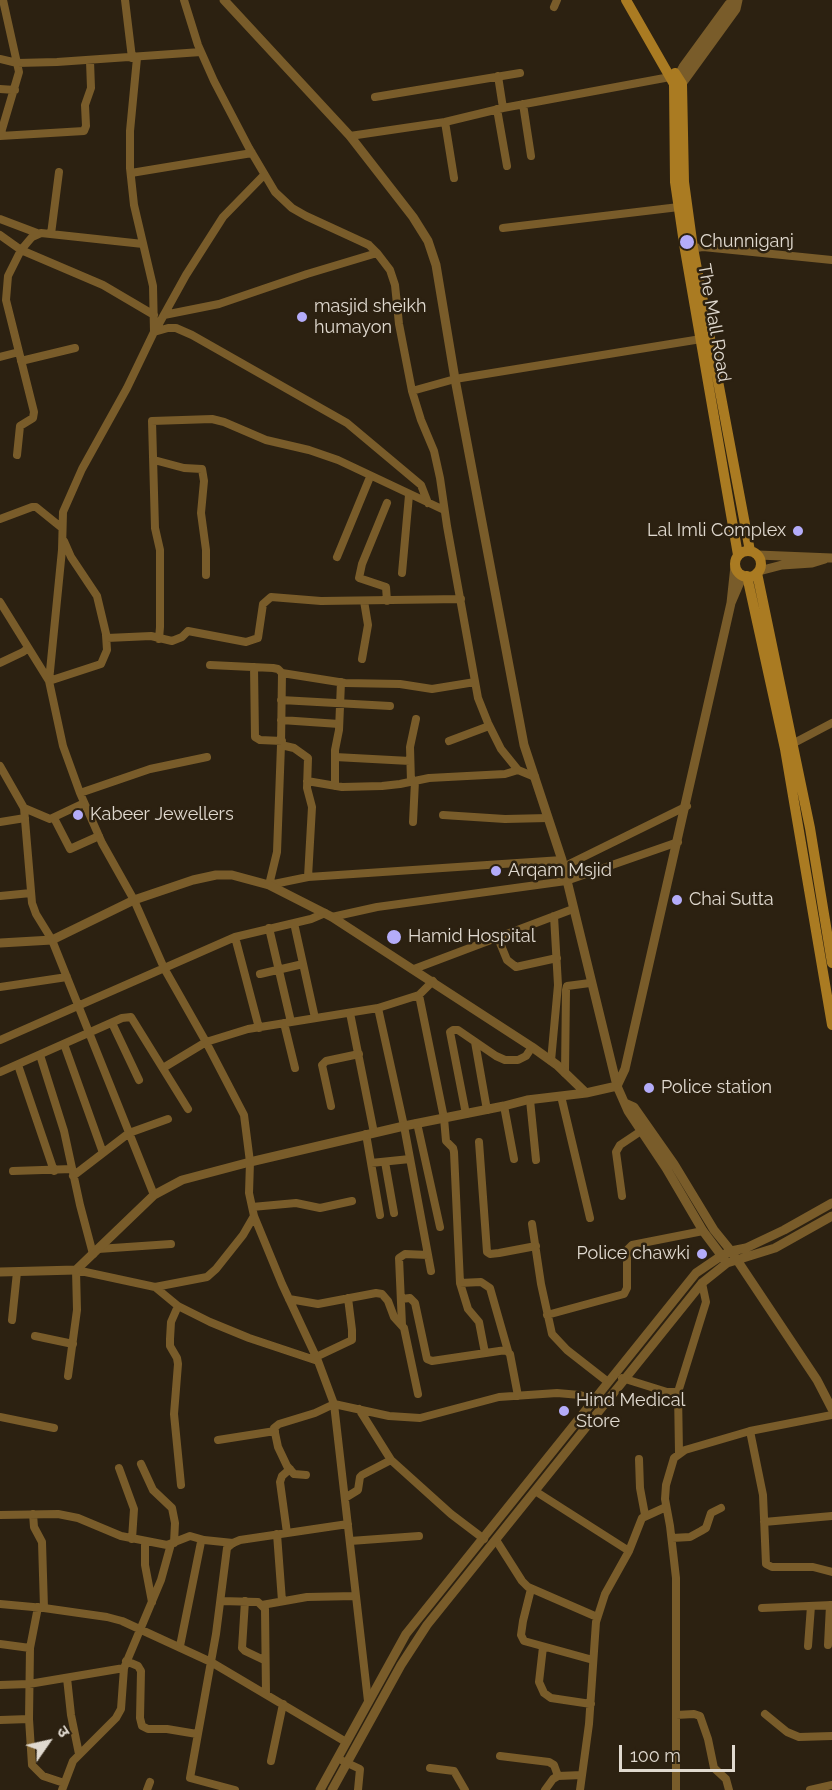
<!DOCTYPE html>
<meta charset="utf-8">
<style>
body{margin:0}
#map{position:relative;width:832px;height:1790px;overflow:hidden;background:#2c2111;font-family:Raleway,"Noto Sans Devanagari",sans-serif}
canvas{display:block}
.north{position:absolute;left:18px;top:1712px;width:60px;height:60px;-webkit-text-stroke:4px #2c2111;paint-order:stroke;rotate:56deg;font-size:16px;font-weight:700;line-height:24px;text-align:center;color:#e0d9cf}
.north::after{content:'';display:block;margin:auto;width:21px;height:27px;background:#e0d9cf;clip-path:polygon(50% 0,100% 100%,50% 72%,0 100%)}
.scale{position:absolute;left:619px;top:1745px;width:116px;height:27px;box-sizing:border-box;border:3px solid #e0d9cf;border-top:0;padding-left:8px;font-size:18px;line-height:21px;white-space:nowrap;color:#e0d9cf;-webkit-text-stroke:4px #2c2111;paint-order:stroke}
</style>
<div id="map">
<canvas width="832" height="1790"></canvas>
<div class="north">उ</div>
<div class="scale">100 m</div>
</div>
<script>
const c = document.querySelector('canvas').getContext('2d');
c.lineJoin = 'round';
function shape(rows) {
  const path = new Path2D();
  for (const r of rows) {
    if (r.length === 3) {
      path.moveTo(r[0] + r[2], r[1]);
      path.arc(r[0], r[1], r[2], 0, 2 * Math.PI);
      continue;
    }
    path.moveTo(r[0], r[1]);
    for (let i = 2; i < r.length; i += 2) path.lineTo(r[i], r[i + 1]);
  }
  return path;
}
function stroke(path, color, width, dash) {
  c.strokeStyle = color;
  c.lineWidth = width;
  c.lineCap = dash ? 'butt' : 'round';
  c.setLineDash(dash || []);
  c.stroke(path);
}
function write(font, color, halo, rows, align = 'center') {
  c.font = font + ' Raleway,sans-serif';
  c.lineWidth = 5;
  c.setLineDash([]);
  c.textBaseline = 'middle';
  c.strokeStyle = halo;
  c.fillStyle = color;
  for (const [text, x, y, turn = 0] of rows) {
    c.save();
    c.translate(x, y);
    c.rotate((+turn || 0) * Math.PI / 180);
    c.textAlign = isNaN(turn) ? turn : align;
    if (halo) c.strokeText(text, 0, 0);
    c.fillText(text, 0, 0);
    c.restore();
  }
}
stroke(shape([
 [125,0,132,58],
 [184,0,198,45,214,81,249,148,275,192,292,208,306,216,369,245,377,253,390,270,395,285,399,324,412,391,421,420,434,451,440,478,447,526,478,698,488,723,501,749,518,770,535,777],
 [554,7,557,0],
 [137,58,130,131,130,168,134,205,153,286,154,332,127,388,82,469,63,512,62,550,49,681,63,746,80,793,102,843,134,900,164,968,206,1042,244,1115,250,1162,249,1193,254,1216,282,1284,318,1361,334,1404,368,1701],
 [0,59,17,63,57,62,201,52],
 [498,76,503,108],
 [0,89,15,90],
 [375,97,520,73],
 [523,104,531,156],
 [497,109,507,166],
 [445,122,454,178],
 [0,136,84,131,86,126,85,105,91,88,90,61],
 [0,136,19,72,3,0],
 [350,136,445,122,503,108,670,77],
 [131,173,252,153],
 [0,219,37,233],
 [503,228,679,207],
 [51,234,59,172],
 [0,235,21,250,103,285,154,315],
 [690,249,703,247,832,260],
 [164,315,219,304,307,274,377,253],
 [155,331,186,275,223,217,264,175],
 [154,332,168,328,176,328,192,335,347,423,421,485,428,503],
 [0,357,19,352],
 [21,361,75,348],
 [412,391,455,379,701,339],
 [17,455,20,426,33,418,34,412,6,300,8,276,21,250,32,237,41,233,143,244],
 [154,460,184,468,202,469,204,481,201,513,206,550,206,575],
 [387,503,362,564,359,578,386,587,387,601],
 [0,519,32,507,36,507,62,528],
 [64,541,71,557,97,596,107,638,151,636,172,641,182,637,188,631,246,642,258,638,263,604,271,597,321,601,461,599],
 [337,557,370,477],
 [402,573,409,495],
 [0,602,49,681,101,664,107,650,106,635],
 [159,639,160,627,160,550,155,528,152,421,212,419,224,422,266,440,309,450,338,460,444,510],
 [362,659,368,625,364,601],
 [0,663,23,652,28,648],
 [210,665,273,668,278,669,282,673,281,745,277,852,269,885,308,877,562,860],
 [254,667,255,737,260,740,282,741],
 [282,673,345,683,400,684,432,689,475,682],
 [281,700,390,706],
 [281,720,339,724],
 [449,741,489,726],
 [794,743,832,723],
 [281,745,294,748,308,758,307,788,312,807,308,877],
 [335,757,410,761],
 [0,766,24,808,32,903,36,914,52,940,154,1195],
 [307,781,342,787,382,786,400,784,429,778,505,774,518,770],
 [411,782,410,747,416,719],
 [335,786,335,750,339,730,341,682],
 [80,793,150,769,207,757],
 [24,808,50,819,84,803],
 [443,815,505,819,548,818],
 [54,818,70,849,99,836],
 [0,822,25,818],
 [413,822,415,781],
 [563,867,687,806],
 [0,896,31,893],
 [332,917,377,907,566,881,678,842],
 [294,923,315,1018],
 [269,928,291,1022],
 [235,937,259,1028],
 [498,938,507,960,516,967,557,958],
 [414,969,573,909],
 [260,974,303,964],
 [0,987,67,977],
 [419,995,444,1118,446,1141,453,1148,454,1152,460,1283,468,1309,479,1322,485,1353],
 [378,1008,404,1126,431,1271],
 [350,1013,374,1133],
 [112,1023,139,1080],
 [284,1023,295,1068],
 [0,1040,235,937,311,919,325,913],
 [475,1042,487,1110],
 [64,1044,103,1153],
 [40,1055,64,1131,80,1205,93,1254],
 [551,1061,558,985,554,916],
 [18,1065,54,1171],
 [163,1068,206,1042,248,1029,378,1008,419,995,433,981],
 [0,1072,122,1018,131,1017,188,1109],
 [565,1073,566,990,567,986,590,983],
 [561,1096,590,1218],
 [530,1100,536,1160],
 [331,1106,322,1065,326,1061,359,1054],
 [504,1106,514,1159],
 [466,1114,450,1032,453,1030,458,1030,496,1056,505,1060,518,1060,526,1056,532,1047],
 [417,1123,440,1227],
 [366,1134,380,1215],
 [479,1142,487,1252,490,1254,499,1253,536,1246],
 [385,1162,394,1213],
 [371,1163,410,1159],
 [13,1171,72,1169],
 [73,1176,129,1133,168,1119],
 [622,1196,616,1152,620,1145,641,1131],
 [252,1207,296,1203,320,1208,352,1201],
 [532,1224,541,1284,552,1334,567,1350,608,1382],
 [98,1249,171,1244],
 [460,1283,481,1282,490,1288,508,1351],
 [155,1287,207,1277,216,1269,243,1235,254,1216],
 [289,1299,318,1304,376,1293,382,1294,388,1301,394,1317,404,1328,418,1394],
 [401,1299,410,1298,415,1303,427,1359,432,1361,506,1350,510,1354,518,1396],
 [178,1306,171,1322,170,1339,170,1346,177,1358,178,1364,174,1414,181,1485],
 [547,1315,624,1294,627,1288,627,1250,632,1245,703,1231],
 [12,1320,17,1272],
 [402,1325,399,1258,405,1254,428,1255],
 [35,1336,73,1344],
 [316,1357,352,1340,352,1330,348,1298],
 [68,1376,77,1310,76,1270,155,1287,178,1306,210,1322,249,1338,318,1361],
 [622,1378,667,1392,678,1392],
 [359,1409,391,1460,451,1514,484,1539],
 [0,1417,54,1428],
 [750,1431,763,1495,766,1564,772,1567,813,1567,832,1572],
 [218,1440,275,1431],
 [679,1453,678,1392,706,1302,702,1283],
 [639,1459,640,1488,645,1515],
 [141,1464,153,1490,172,1508,175,1523,174,1543],
 [119,1468,134,1509,132,1539],
 [306,1475,294,1474,287,1466,278,1447,274,1428,279,1424,315,1413,334,1404,389,1416,420,1418,499,1397,557,1393,580,1395,595,1399],
 [535,1491,629,1551],
 [345,1498,358,1490,360,1477,362,1475,391,1460],
 [33,1514,34,1527,42,1542,44,1608],
 [0,1515,58,1514,78,1518,121,1536,167,1545,190,1536,204,1540],
 [764,1522,832,1516],
 [287,1533,280,1482,282,1476,290,1469],
 [277,1534,282,1601],
 [672,1538,690,1537,701,1531,706,1528,711,1513,721,1508],
 [496,1540,522,1581,528,1587,597,1617],
 [145,1541,145,1565,152,1602],
 [350,1541,419,1536],
 [531,1589,523,1621,521,1635,524,1641,593,1660],
 [221,1601,258,1602,265,1609,266,1694],
 [245,1601,242,1648,245,1651,264,1660],
 [0,1604,44,1608,107,1617,122,1621,211,1662,346,1742],
 [262,1605,307,1597,356,1596],
 [38,1607,30,1648,29,1719,32,1765,43,1776,64,1783],
 [762,1608,832,1605],
 [0,1644,30,1648],
 [828,1645,830,1605],
 [180,1646,201,1542,204,1540,233,1543],
 [808,1646,811,1606],
 [543,1647,539,1682,544,1693,551,1698,591,1704],
 [126,1661,138,1666,141,1671,140,1718,142,1726,148,1729,167,1729,197,1734],
 [67,1678,71,1715,79,1754],
 [0,1685,29,1684,124,1668],
 [765,1714,787,1732,799,1737,832,1736],
 [676,1715,694,1714,700,1716,708,1739,714,1768,726,1779,729,1790],
 [0,1720,29,1719],
 [500,1756,549,1762,554,1765,558,1776],
 [271,1761,283,1704],
 [343,1761,360,1769,358,1790],
 [430,1768,454,1771,465,1790],
 [62,1790,73,1761,116,1718,121,1709,124,1668,161,1580,171,1544],
 [147,1790,150,1782],
 [235,1790,190,1778,216,1634,227,1548,233,1543,240,1540,348,1524],
 [545,1790,553,1779,558,1776,582,1775],
 [580,1790,589,1724,596,1622,605,1594,629,1551,642,1518,666,1507],
 [676,1790,676,1578,670,1526,665,1499,666,1485,674,1458,685,1450,750,1431,832,1415],
 [810,1790,832,1785]
]), '#795c2a', 8);
stroke(shape([
 [224,0,350,136,413,217,428,241,436,265,455,379,524,745,562,860,617,1086],
 [675,82,683,67,729,4,735,0],
 [678,89,736,9,738,0],
 [758,555,832,558],
 [735,566,731,603,743,575],
 [759,571,782,565,812,563,825,559],
 [0,943,52,940,134,900,193,880,216,875,232,875,269,885,332,917,532,1047,557,1065,586,1093],
 [617,1086,625,1069,731,603],
 [625,1103,634,1107,674,1164,714,1230,731,1251,746,1248,784,1230,832,1203],
 [0,1272,76,1270,154,1195,182,1180,250,1162,404,1126,504,1106,527,1100,586,1093,617,1086,628,1111,666,1168,703,1231,727,1263,775,1248,832,1216],
 [320,1790,406,1634,696,1273,721,1256,731,1251,817,1380,832,1409],
 [332,1790,401,1665,427,1625,702,1283,727,1263]
]), '#795c2a', 9);
stroke(shape([
 [626,0,674,84,675,182,685,250,738,555],
 [675,73,682,84,684,182,693,248,750,551],
 [748,564,13],
 [757,573,810,828,832,963],
 [747,576,785,749,832,1025]
]), '#aa7b22', 10);
for (const [x, y, r, color] of [
 [687,242,8,"#b4acf9"],
 [302,317,6,"#b4acf9"],
 [798,531,6,"#b4acf9"],
 [78,815,6,"#b4acf9"],
 [496,871,6,"#b4acf9"],
 [677,900,6,"#b4acf9"],
 [394,937,8,"#b4acf9"],
 [649,1088,6,"#b4acf9"],
 [702,1254,6,"#b4acf9"],
 [564,1411,6,"#b4acf9"]
]) {
  const dot = new Path2D();
  dot.arc(x, y, r, 0, 2 * Math.PI);
  c.fillStyle = color;
  c.fill(dot);
  stroke(dot, '#2c2111', 2);
}
write('18px', '#e0d9cf', '#2c2111', [
 ["Chunniganj",700,242],
 ["masjid sheikh",314,307],
 ["humayon",314,328],
 ["Lal Imli Complex",786,531,"right"],
 ["Kabeer Jewellers",90,815],
 ["Arqam Msjid",508,871],
 ["Chai Sutta",689,900],
 ["Hamid Hospital",408,937],
 ["Police station",661,1088],
 ["Police chawki",690,1254,"right"],
 ["Hind Medical",576,1401],
 ["Store",576,1422]
], 'left');
write('18px', '#e0d9cf', '#2c2111', [
 ["The Mall Road",714,323,80]
]);
</script>
